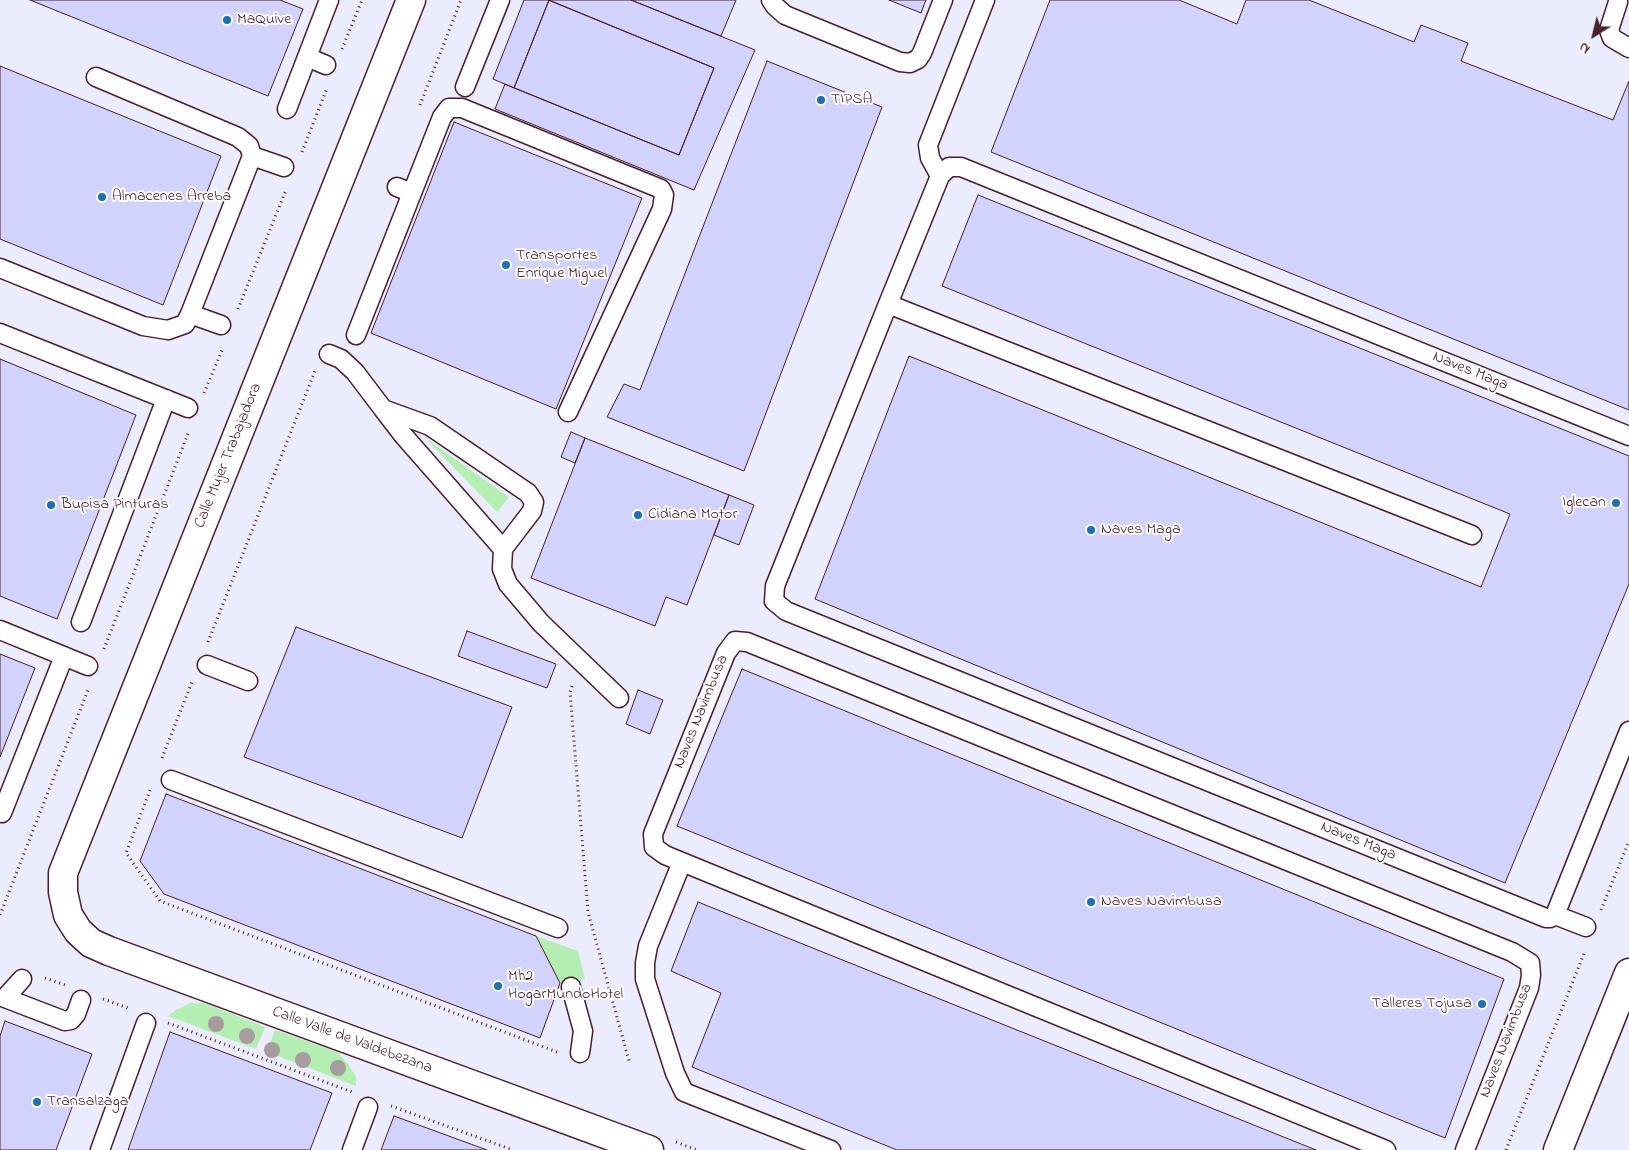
<!DOCTYPE html>
<style>
body{margin:0}
#map{position:relative;width:1629px;height:1150px;overflow:hidden;background:#f6f6fe;font-family:"Indie Flower",sans-serif}
canvas{display:block}
.north{position:absolute;left:1569px;top:10px;width:50px;height:50px;-webkit-text-stroke:4px #fff;paint-order:stroke;rotate:216deg;font-size:14px;font-weight:700;line-height:20px;text-align:center;color:#4a1f2b}
.north::after{content:'';display:block;margin:auto;width:18px;height:22px;background:#4a1f2b;clip-path:polygon(50% 0,100% 100%,50% 72%,0 100%)}
</style>
<div id="map">
<canvas width="1629" height="1150"></canvas>
<div class="north">N</div>
</div>
<script>
const c = document.querySelector('canvas').getContext('2d');
c.lineJoin = 'round';
function paint(path, color) {
  c.fillStyle = color;
  c.fill(path, 'evenodd');
}
function shape(rows) {
  const path = new Path2D();
  for (const r of rows) {
    path.moveTo(r[0], r[1]);
    for (let i = 2; i < r.length; i += 2) path.lineTo(r[i], r[i + 1]);
  }
  return path;
}
function stroke(path, color, width, dash) {
  c.strokeStyle = color;
  c.lineWidth = width;
  c.lineCap = dash ? 'butt' : 'round';
  c.setLineDash(dash || []);
  c.stroke(path);
}
function write(font, color, halo, rows, align = 'center') {
  c.font = font + ' "Indie Flower",sans-serif';
  c.lineWidth = 4;
  c.setLineDash([]);
  c.textBaseline = 'middle';
  c.strokeStyle = halo;
  c.fillStyle = color;
  for (const [text, x, y, turn = 0] of rows) {
    c.save();
    c.translate(x, y);
    c.rotate((+turn || 0) * Math.PI / 180);
    c.textAlign = isNaN(turn) ? turn : align;
    if (halo) c.strokeText(text, 0, 0);
    c.fillText(text, 0, 0);
    c.restore();
  }
}
paint(shape([
 [0,0,1629,0,1629,1150,0,1150]
]), '#ebecfd');
paint(shape([
 [424,437,509,497,497,512],
 [536,936,578,951,585,979,560,983],
 [191,1003,204,1003,265,1027,256,1049,168,1016,176,1010],
 [275,1030,337,1052,348,1064,356,1077,356,1086,267,1052]
]), '#b5eeb2');
const building = shape([
 [30,0,280,0,303,9,268,96,30,0],
 [524,0,549,0,514,88,493,79,524,0],
 [548,0,631,0,755,50,694,190,495,109,505,84,679,155,714,68,548,0],
 [549,0,714,68,679,155,514,88,549,0],
 [631,0,736,0,721,36,631,0],
 [889,0,926,0,921,13,889,0],
 [1050,0,1179,0,1237,24,1246,0,1309,0,1414,42,1421,25,1468,43,1461,61,1613,120,1629,81,1629,410,991,152,1050,0],
 [767,61,882,107,744,471,607,417,624,384,640,390,767,61],
 [0,66,221,156,163,305,0,239,0,66],
 [454,122,642,198,556,409,371,333,454,122],
 [978,195,1629,456,1629,584,1505,883,815,599,909,356,1481,587,1510,514,942,286,978,195],
 [0,359,136,415,57,619,0,596,0,359],
 [571,432,585,438,575,463,561,457,571,432],
 [585,438,729,495,687,605,666,597,655,626,531,578,585,438],
 [729,495,754,505,739,545,714,535,729,495],
 [296,627,512,707,462,838,244,757,296,627],
 [467,631,556,664,547,688,458,656,467,631],
 [0,654,35,668,0,757,0,654],
 [742,669,1504,979,1445,1138,677,826,742,669],
 [638,690,663,700,650,734,626,724,638,690],
 [166,794,536,936,560,983,540,1038,164,894,140,861,166,794],
 [698,902,1316,1150,897,1150,692,1067,721,993,671,971,698,902],
 [5,1021,92,1054,56,1150,0,1150,0,1036,5,1021],
 [170,1032,332,1093,310,1150,128,1150,170,1032],
 [394,1116,487,1150,381,1150,394,1116]
]);
paint(building, '#d1d3fc');
stroke(building, '#4a1f2b', 1);
const service = shape([
 [771,0,775,6,785,15,900,62,910,63,918,59,922,53,943,0],
 [1618,2,1609,30,1612,38,1629,48],
 [307,57,326,65],
 [96,77,238,137,249,146,252,156],
 [465,87,500,0],
 [287,109,329,0],
 [940,176,930,158,928,145,985,0],
 [412,193,442,117,449,108,462,108,661,189,664,195,662,209,568,412],
 [0,268,143,326,168,330,185,324,190,314],
 [888,304,1472,535],
 [221,325,190,314,252,156,284,167],
 [0,333,188,408],
 [356,335,412,193,397,187],
 [329,354,341,359,355,372,383,409,430,426,528,493,534,502,532,511,503,549,403,435,383,409],
 [1629,436,961,167,949,167,940,176,888,304,775,586,774,601,786,611,1546,918,1550,918,1555,915,1629,731],
 [503,549,502,569,508,584,541,623,619,698],
 [81,622,166,399],
 [0,630,88,666],
 [207,665,248,681],
 [171,780,558,928],
 [2,813,64,656],
 [682,862,648,946,645,963,645,979,675,1073,684,1092,831,1150],
 [1555,915,1586,927],
 [22,979,5,998,65,1021,71,1020,76,1014,81,1000],
 [571,987,583,1031,580,1053],
 [100,1150,146,1023],
 [352,1150,368,1107],
 [1386,1150,682,862,665,855,654,847,653,834,726,653,735,641,747,642,1512,952,1530,963,1531,975,1529,988,1465,1150]
]);
const minor = shape([
 [411,0,63,873,63,892,68,915,78,931,91,943,109,951,649,1150],
 [1558,1150,1629,973]
]);
stroke(service, '#4a1f2b', 21);
stroke(minor, '#4a1f2b', 31);
stroke(shape([
 [342,49,362,0],
 [420,105,461,0],
 [302,152,327,88],
 [238,309,286,190],
 [204,393,223,348],
 [208,642,315,371],
 [104,649,189,431],
 [572,686,570,692,588,912,629,1061],
 [162,758,192,682],
 [150,790,126,853,160,901,557,1052],
 [1601,910,1629,841],
 [0,915,88,690],
 [45,978,65,985],
 [103,999,128,1008],
 [168,1023,352,1092],
 [391,1106,513,1150],
 [676,1142,697,1150],
 [1506,1150,1585,951]
]), '#4a1f2b', 3, [1, 4]);
stroke(service, '#fff', 18);
stroke(minor, '#fff', 28);
c.fillStyle = '#a69c9d';
for (const [x, y] of [
 [216,1024],
 [247,1036],
 [272,1050],
 [303,1060],
 [338,1068]
]) {
  c.beginPath();
  c.arc(x, y, 8, 0, 2 * Math.PI);
  c.fill();
}
for (const [x, y, r, color] of [
 [227,20,5,"#1f6fb2"],
 [821,100,5,"#1f6fb2"],
 [102,197,5,"#1f6fb2"],
 [506,265,5,"#1f6fb2"],
 [1616,503,5,"#1f6fb2"],
 [51,505,5,"#1f6fb2"],
 [638,515,5,"#1f6fb2"],
 [1091,530,5,"#1f6fb2"],
 [1091,902,5,"#1f6fb2"],
 [498,986,5,"#1f6fb2"],
 [1482,1004,5,"#1f6fb2"],
 [37,1102,5,"#1f6fb2"]
]) {
  const dot = new Path2D();
  dot.arc(x, y, r, 0, 2 * Math.PI);
  c.fillStyle = color;
  c.fill(dot);
  stroke(dot, '#fff', 2);
}
write('16px', '#4a1f2b', '#fff', [
 ["MaQuive",237,20],
 ["TIPSA",831,100],
 ["Almacenes Arreba",112,197],
 ["Transportes",516,256],
 ["Enrique Miguel",516,274],
 ["Iglecan",1606,503,"right"],
 ["Bupisa Pinturas",61,505],
 ["Cidiana Motor",648,515],
 ["Naves Maga",1101,530],
 ["Naves Navimbusa",1101,902],
 ["Mh2",508,977],
 ["HogarMundoHotel",508,995],
 ["Talleres Tojusa",1472,1004,"right"],
 ["Transalzaga",47,1102]
], 'left');
write('16px', '#4a1f2b', '#fff', [
 ["Naves Maga",1470,372,22],
 ["Calle Mujer Trabajadora",229,456,-68],
 ["Naves Navimbusa",702,712,-68],
 ["Naves Maga",1358,842,22],
 ["Calle Valle de Valdebezana",352,1041,20],
 ["Naves Navimbusa",1507,1041,-69]
]);
</script>
